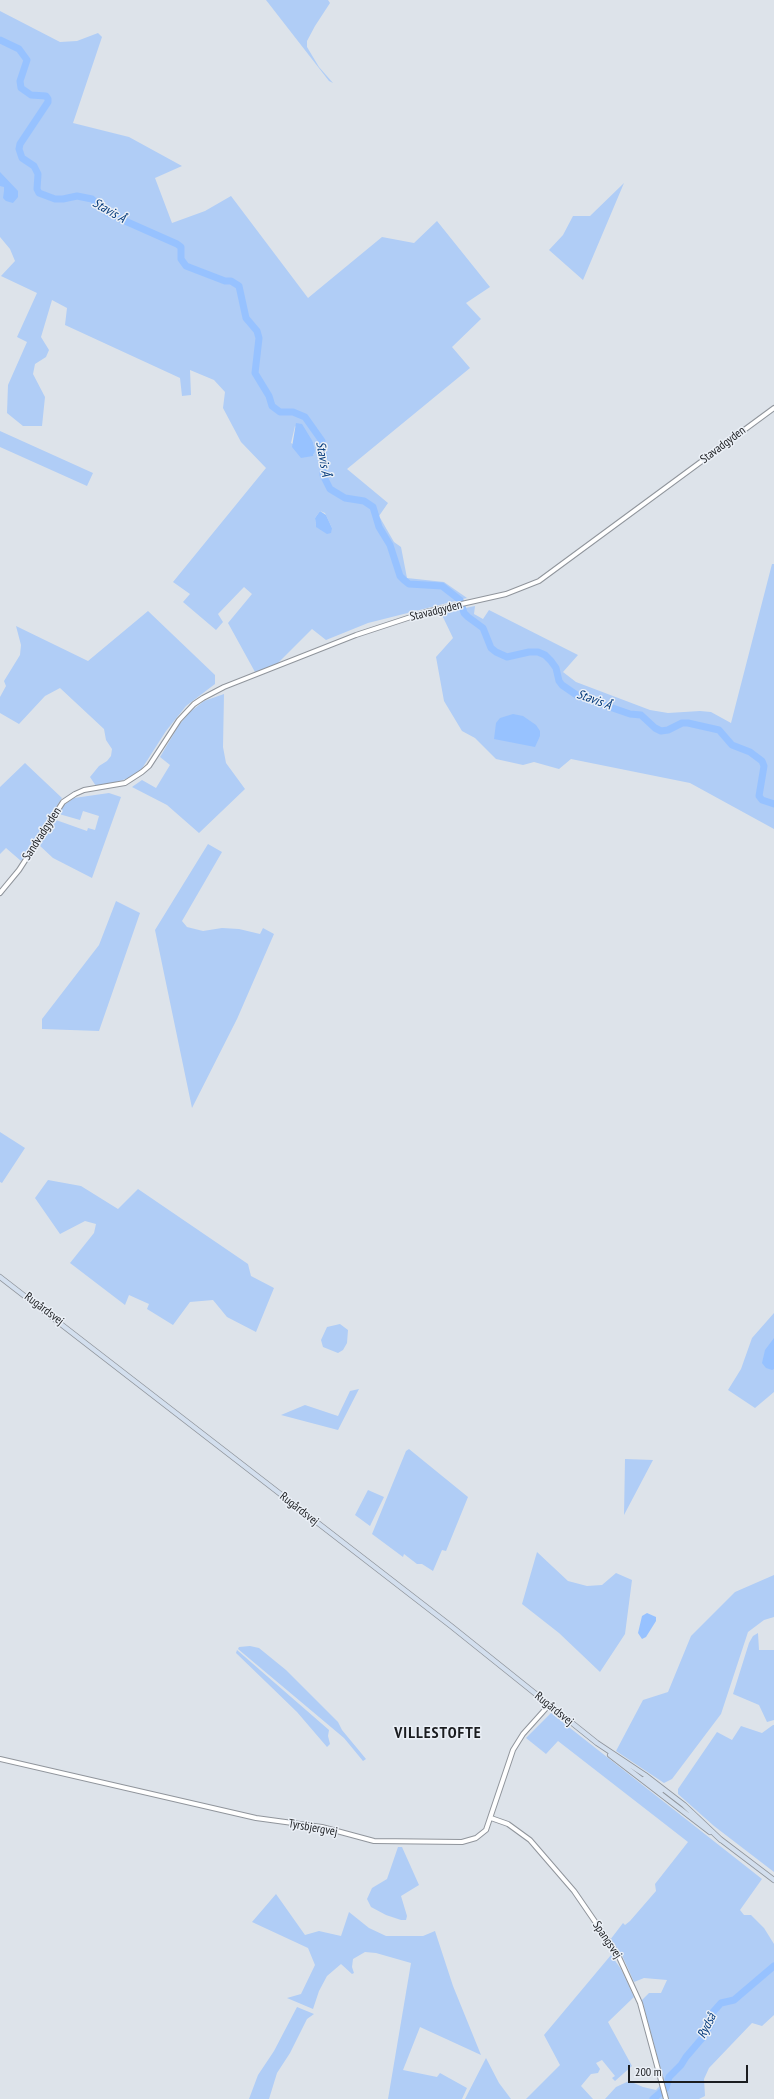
<!DOCTYPE html>
<meta charset="utf-8">
<style>
body{margin:0}
#map{position:relative;width:774px;height:2099px;overflow:hidden;background:#dde3ea;font-family:"PT Sans Narrow",sans-serif}
canvas{display:block}
.scale{position:absolute;left:628px;top:2065px;width:120px;height:18px;box-sizing:border-box;border:2px solid #1b1d20;border-top:0;padding-left:5px;font-size:12px;line-height:14px;white-space:nowrap;color:#1b1d20;-webkit-text-stroke:3px #ebf0f7;paint-order:stroke}
</style>
<div id="map">
<canvas width="774" height="2099"></canvas>
<div class="scale">200 m</div>
</div>
<script>
const c = document.querySelector('canvas').getContext('2d');
c.lineJoin = 'round';
function paint(path, color) {
  c.fillStyle = color;
  c.fill(path, 'evenodd');
}
function shape(rows) {
  const path = new Path2D();
  for (const r of rows) {
    path.moveTo(r[0], r[1]);
    for (let i = 2; i < r.length; i += 2) path.lineTo(r[i], r[i + 1]);
  }
  return path;
}
function stroke(path, color, width, dash) {
  c.strokeStyle = color;
  c.lineWidth = width;
  c.lineCap = dash ? 'butt' : 'round';
  c.setLineDash(dash || []);
  c.stroke(path);
}
function write(font, color, halo, rows, align = 'center') {
  c.font = font + ' "PT Sans Narrow",sans-serif';
  c.lineWidth = 3;
  c.setLineDash([]);
  c.textBaseline = 'middle';
  c.strokeStyle = halo;
  c.fillStyle = color;
  for (const [text, x, y, turn = 0] of rows) {
    c.save();
    c.translate(x, y);
    c.rotate((+turn || 0) * Math.PI / 180);
    c.textAlign = isNaN(turn) ? turn : align;
    if (halo) c.strokeText(text, 0, 0);
    c.fillText(text, 0, 0);
    c.restore();
  }
}
paint(shape([
 [266,0,328,0,330,3,315,26,307,41,307,47,319,67,333,83,329,81],
 [0,11,60,42,77,41,98,33,102,37,73,123,129,137,182,166,155,178,172,223,205,211,231,196,308,298,382,237,414,243,437,221,490,287,466,303,481,319,452,347,470,368,347,469,388,503,379,516,394,542,401,547,407,578,444,582,467,598,368,623,326,640,312,629,276,665,255,672,228,623,252,594,244,587,218,614,223,622,216,630,183,602,190,594,173,582,266,468,241,442,223,408,225,392,214,380,190,370,191,395,182,396,180,378,65,325,67,308,52,300,41,337,49,350,46,357,35,364,33,374,45,397,42,426,23,426,7,413,8,385,27,342,17,337,37,293,1,276,15,261,10,249,0,237],
 [295,426,313,442,314,455,291,443],
 [320,511,325,513,332,528,316,527,315,518],
 [624,183,583,280,549,250,563,235,573,216,590,216],
 [0,431,93,473,87,486,0,447],
 [772,564,774,564,774,829,690,783,571,759,559,769,534,762,523,765,496,759,475,738,462,731,444,701,436,657,453,638,441,613,475,606,474,614,483,619,489,610,578,655,563,672,576,682,650,710,668,713,700,711,711,712,731,723],
 [148,611,215,675,215,684,186,706,166,731,141,770,129,778,104,786,96,786,90,777,99,766,107,761,111,756,112,749,106,740,104,729,60,688,45,696,19,724,0,713,0,697,6,686,4,681,20,655,21,645,16,626,88,661],
 [224,694,223,747,226,763,245,789,199,833,167,805,132,787,142,780,156,788,170,765,160,757,179,725,190,712,204,701],
 [25,763,62,798,21,861,6,848,0,854,0,787],
 [109,793,121,797,92,878,53,858,39,845,56,820,87,831,88,828,95,830,99,816,83,811,80,820,59,814,64,805,74,798],
 [208,844,222,852,182,921,187,927,203,931,222,928,239,929,260,934,263,928,274,934,237,1019,192,1108,155,930],
 [116,901,140,913,99,1031,42,1029,42,1019,99,945],
 [0,1132,25,1148,2,1183,0,1182],
 [48,1180,81,1186,118,1209,138,1189,248,1264,251,1276,274,1288,256,1332,227,1317,213,1300,190,1302,173,1325,147,1309,149,1304,129,1295,125,1305,70,1263,94,1233,96,1224,85,1221,60,1234,35,1198],
 [774,1313,774,1392,755,1408,728,1390,741,1369,752,1338],
 [340,1324,348,1330,347,1343,343,1350,338,1353,323,1347,321,1340,327,1327],
 [359,1389,338,1430,281,1415,305,1405,338,1416,350,1391],
 [409,1449,468,1497,446,1551,442,1550,433,1571,422,1564,417,1564,404,1554,403,1557,372,1534,406,1451],
 [625,1459,653,1460,624,1515],
 [368,1490,384,1497,370,1526,355,1515],
 [537,1552,568,1581,587,1586,602,1585,616,1573,632,1580,625,1634,600,1672,559,1633,522,1604],
 [774,1575,774,1617,764,1620,748,1632,721,1714,672,1779,664,1783,616,1751,643,1700,668,1692,691,1636,735,1592],
 [758,1633,759,1650,774,1650,774,1720,767,1722,759,1705,733,1694,749,1643,753,1636],
 [250,1646,259,1648,286,1670,338,1722,342,1730,366,1759,363,1761,344,1738,238,1649,239,1647],
 [237,1650,329,1730,328,1736,330,1744,327,1747,297,1712,236,1653],
 [551,1713,762,1879,740,1910,744,1915,751,1915,764,1928,774,1944,774,2015,762,2026,752,2023,709,2068,704,2079,705,2096,699,2099,605,2099,616,2087,629,2081,643,2087,656,2090,664,2081,642,2000,649,1993,661,1993,667,1980,644,1978,634,1982,621,1953,610,1940,623,1923,625,1925,630,1921,656,1891,655,1884,688,1842,558,1741,546,1754,526,1738],
 [773,1725,774,1725,774,1872,714,1826,678,1794,678,1789,717,1732,732,1740,741,1726,762,1733],
 [398,1847,402,1847,419,1885,401,1896,407,1916,406,1920,401,1920,386,1915,371,1907,367,1899,372,1888,387,1879],
 [276,1894,305,1935,319,1931,341,1936,349,1912,369,1928,386,1936,423,1936,435,1931,453,1986,481,2055,420,2027,403,2070,437,2077,440,2073,467,2088,462,2099,388,2099,411,1963,376,1953,365,1952,353,1959,352,1967,354,1973,352,1974,341,1964,327,1976,319,1991,313,2009,287,1998,301,1994,315,1965,308,1948,252,1922],
 [611,1955,621,1969,634,1997,608,2022,632,2066,615,2081,612,2078,615,2076,602,2060,596,2063,600,2069,598,2073,591,2074,581,2086,593,2099,526,2099,560,2065,544,2035],
 [297,2007,314,2014,307,2019,290,2053,277,2073,269,2099,249,2099,258,2075,274,2051],
 [486,2058,499,2083,511,2099,465,2099]
]), '#b0cdf6');
paint(shape([
 [0,172,18,191,18,197,13,203,6,201,3,198,4,191,4,187,0,186],
 [296,423,302,424,313,442,315,451,313,456,301,458,292,447],
 [320,511,326,515,332,528,331,533,327,534,316,527,315,518],
 [513,714,523,716,536,725,540,731,540,736,535,747,494,739,496,723,500,718],
 [774,1338,774,1369,772,1370,766,1368,762,1363,765,1350],
 [647,1613,656,1617,656,1621,646,1637,642,1639,638,1633,642,1616]
]), '#97c2ff');
stroke(shape([
 [0,40,19,49,27,60,20,81,21,88,31,95,46,96,48,99,48,102,20,144,19,149,22,158,34,166,38,174,37,189,39,193,55,199,63,199,77,196,92,199,107,213,177,244,181,247,181,259,186,266,225,281,231,281,239,286,246,318,257,331,259,338,255,373,269,396,272,406,280,412,293,412,305,417,322,441,324,457,323,475,330,489,345,498,364,501,373,507,379,527,390,545,400,576,404,580,409,584,442,586,460,600,464,613,468,617,483,628,491,648,496,652,507,657,529,652,538,652,545,655,551,661,556,668,559,681,562,685,578,696,630,714,641,715,655,728,661,731,668,730,682,723,688,723,719,730,732,745,750,752,762,761,764,766,759,796,762,800,774,804],
 [653,2099,666,2088,669,2077,681,2065,686,2057,704,2036,712,2022,713,2012,721,2003,734,2000,774,1966]
]), '#97c2ff', 7);
const tertiary = shape([
 [0,893,19,870,63,802,75,794,84,790,125,783,142,772,149,766,179,720,194,704,203,698,224,687,356,635,426,612,506,594,539,581,774,408],
 [0,1759,256,1818,322,1827,374,1841,462,1842,476,1838,486,1830,513,1750,523,1734,549,1705],
 [491,1818,508,1824,530,1840,574,1891,618,1955,640,2003,666,2099]
]);
const secondary = shape([
 [0,1277,451,1626,597,1743,645,1775,684,1805,721,1840],
 [610,1755,710,1832],
 [644,1779,661,1791],
 [720,1839,774,1880]
]);
stroke(tertiary, '#90959c', 6);
stroke(secondary, '#90959c', 6);
stroke(tertiary, '#fff', 4);
stroke(secondary, '#d3dfee', 4.5);
write('12px', '#1b1d20', '#ebf0f7', [
 ["Stavadgyden",723,445,-37],
 ["Stavadgyden",436,611,-14],
 ["Sandvadgyden",42,834,-57],
 ["Rugårdsvej",44,1309,37],
 ["Rugårdsvej",299,1509,38],
 ["Rugårdsvej",554,1709,39],
 ["Tyrsbjergvej",313,1828,10],
 ["Spangsvej",607,1940,56]
]);
write('italic 13px', '#043a7b', '#ebf0f7', [
 ["Stavis Å",109,211,30],
 ["Stavis Å",323,459,80],
 ["Stavis Å",594,700,20],
 ["Rydså",707,2026,-63]
]);
c.letterSpacing = '1px';
write('bold 16px', '#1b1d20', '#ebf0f7', [
 ["VILLESTOFTE",438,1733]
]);
c.letterSpacing = '0px';
</script>
